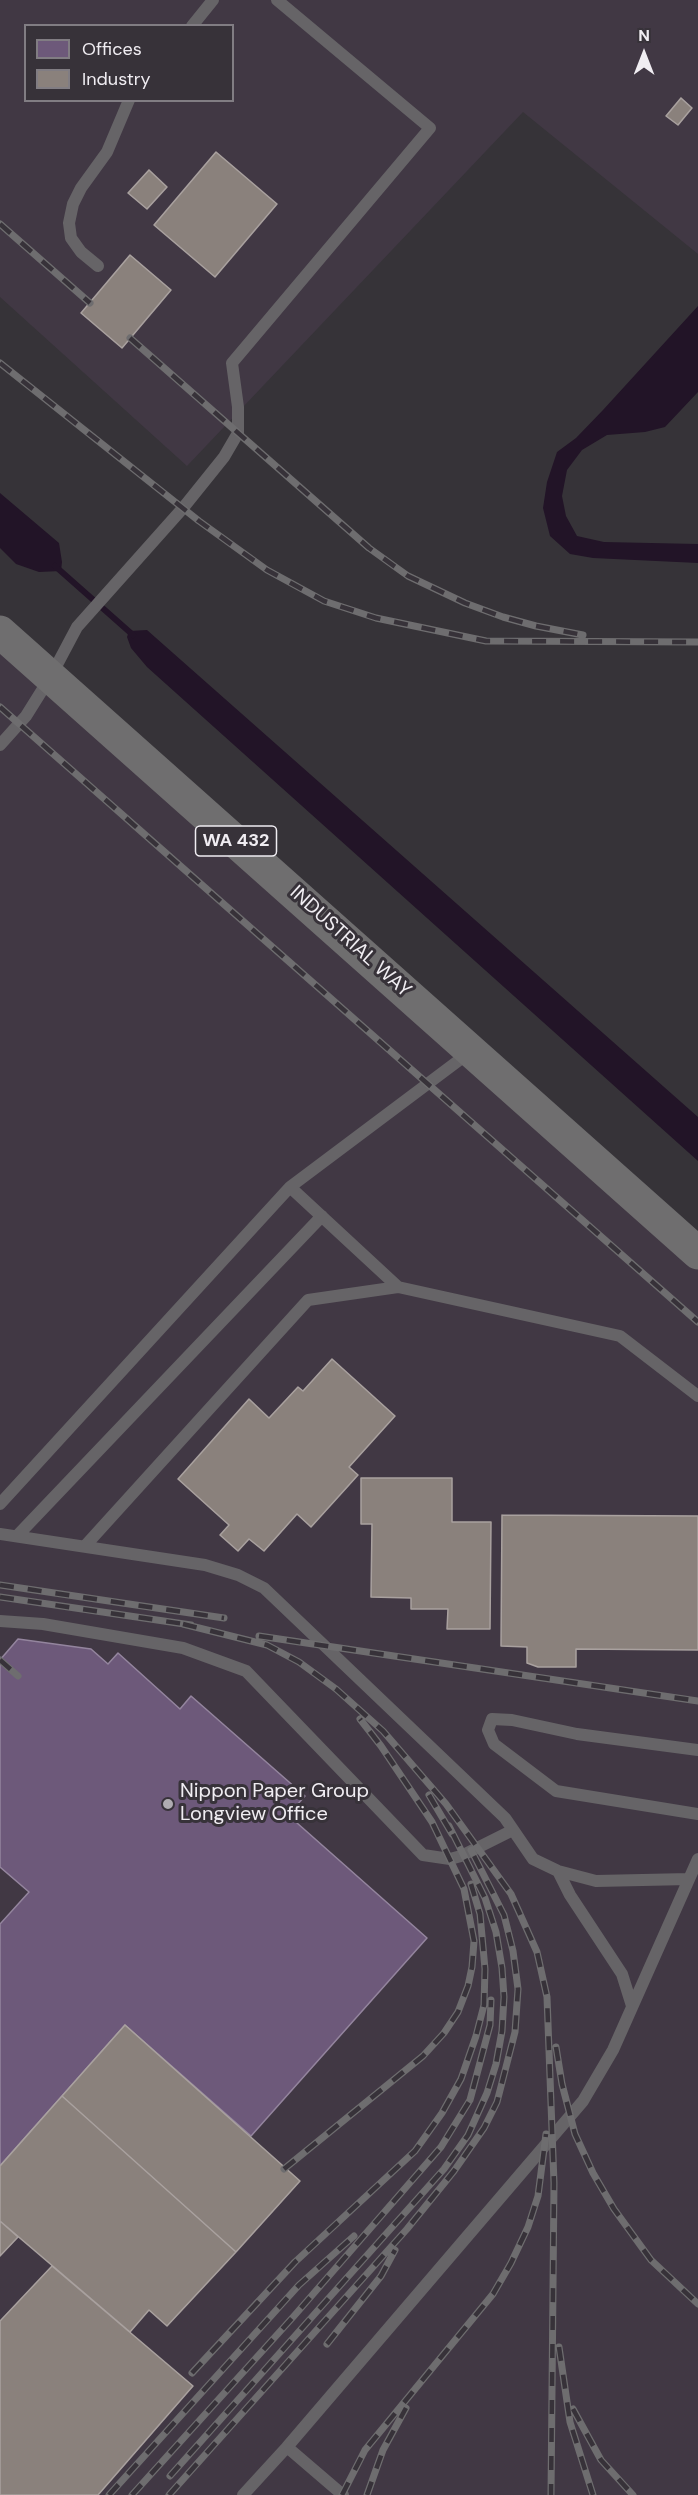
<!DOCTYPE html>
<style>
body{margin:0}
#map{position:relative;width:698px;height:2495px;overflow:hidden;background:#363338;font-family:"DM Sans",sans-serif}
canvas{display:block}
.legend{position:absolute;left:24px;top:24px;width:210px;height:78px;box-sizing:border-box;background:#373239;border:2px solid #817d83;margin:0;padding:8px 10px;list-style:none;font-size:18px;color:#f0edf2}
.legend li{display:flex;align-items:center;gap:12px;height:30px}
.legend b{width:30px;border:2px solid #817d83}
.north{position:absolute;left:614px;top:24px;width:60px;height:60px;-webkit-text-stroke:4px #373239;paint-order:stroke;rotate:0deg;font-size:16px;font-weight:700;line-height:24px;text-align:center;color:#f0edf2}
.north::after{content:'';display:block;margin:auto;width:21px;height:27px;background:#f0edf2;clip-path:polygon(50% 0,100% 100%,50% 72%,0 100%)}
</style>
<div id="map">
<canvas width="698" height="2495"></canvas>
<ul class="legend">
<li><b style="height:16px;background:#6d597a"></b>Offices</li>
<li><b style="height:16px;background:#8a817c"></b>Industry</li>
</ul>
<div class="north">N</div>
</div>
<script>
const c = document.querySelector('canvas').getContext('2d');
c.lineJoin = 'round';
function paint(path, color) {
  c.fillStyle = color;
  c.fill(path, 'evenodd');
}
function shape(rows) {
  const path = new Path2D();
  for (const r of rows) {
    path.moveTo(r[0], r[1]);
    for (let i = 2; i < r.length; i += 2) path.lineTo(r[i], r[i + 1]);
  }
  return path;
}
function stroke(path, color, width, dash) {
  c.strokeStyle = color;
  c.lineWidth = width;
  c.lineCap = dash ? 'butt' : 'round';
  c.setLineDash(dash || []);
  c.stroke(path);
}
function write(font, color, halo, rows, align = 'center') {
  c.font = font + ' "DM Sans",sans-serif';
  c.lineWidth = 6;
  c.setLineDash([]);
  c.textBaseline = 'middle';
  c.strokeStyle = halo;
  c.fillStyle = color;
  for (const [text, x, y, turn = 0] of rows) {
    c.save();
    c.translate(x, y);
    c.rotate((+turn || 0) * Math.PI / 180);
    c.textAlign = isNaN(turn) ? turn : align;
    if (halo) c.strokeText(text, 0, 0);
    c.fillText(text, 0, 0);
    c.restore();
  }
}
paint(shape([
 [0,0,698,0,698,254,523,112,187,466,0,297],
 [26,26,232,26,232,100,26,100],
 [0,643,698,1256,698,2495,0,2495]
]), '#413844');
paint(shape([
 [698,306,698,392,665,427,645,432,607,435,582,450,567,470,562,496,566,516,577,536,604,542,698,544,698,563,593,558,570,554,550,536,543,508,547,482,557,452,576,438,603,410],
 [0,493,59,543,62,562,61,571,39,572,16,564,0,548],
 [147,630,698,1117,698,1161,147,667,131,648,127,637,129,631]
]), '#221427');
const offices = shape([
 [18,1639,91,1649,108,1664,118,1653,180,1709,191,1696,305,1796,288,1815,427,1938,251,2136,125,2025,0,2166,0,1924,29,1892,0,1867,0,1660,18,1639]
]);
paint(offices, '#6d597a');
stroke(offices, '#94859e', 1.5);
const industry = shape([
 [681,98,692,108,678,125,666,116,681,98],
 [216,152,277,204,215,277,154,225,216,152],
 [149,170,167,187,147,209,128,193,149,170],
 [130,255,171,290,122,348,81,313,130,255],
 [332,1359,395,1416,349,1467,358,1475,311,1527,297,1514,264,1551,249,1539,238,1551,220,1535,229,1525,178,1479,249,1399,269,1418,298,1387,303,1391,332,1359],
 [361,1478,452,1478,452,1522,491,1522,490,1629,447,1629,448,1609,411,1609,411,1598,371,1597,372,1524,361,1524,361,1478],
 [502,1515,698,1516,698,1650,576,1649,576,1667,538,1667,527,1663,527,1647,501,1646,502,1515],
 [125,2025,300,2181,236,2252,62,2096,125,2025],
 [62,2096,236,2252,167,2326,149,2310,130,2332,0,2221,0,2166,62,2096],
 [0,2221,18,2237,0,2256,0,2221],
 [52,2266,193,2386,98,2495,0,2495,0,2321,52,2266]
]);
paint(industry, '#8a817c');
stroke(industry, '#a9a19f', 1.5);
stroke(shape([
 [55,566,133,635]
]), '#221427', 6);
stroke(shape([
 [192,26,213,0],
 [98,266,81,252,71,238,69,223,73,204,81,188,107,152,129,100],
 [0,745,26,716,51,676,77,627,183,508,224,457,238,433,238,407,232,363,430,128,277,0],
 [470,1052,290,1187,398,1287,620,1336,698,1396],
 [0,1504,290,1187],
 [0,1534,205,1565,238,1575,264,1588,505,1818,533,1859,558,1871,596,1881,689,1879],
 [17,1536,322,1216],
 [85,1546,308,1300,398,1287],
 [0,1621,43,1624,183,1648,246,1671,423,1855,450,1859,461,1856,513,1830],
 [698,1750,577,1734,512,1720,492,1719,488,1730,494,1744,556,1791,698,1814],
 [558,1871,570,1895,622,1974,632,2006],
 [243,2495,287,2447],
 [343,2495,287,2447,583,2101,613,2050,698,1859]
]), '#666467', 12);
stroke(shape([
 [0,632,698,1253]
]), '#6f6e6f', 33);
const rail = shape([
 [0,224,90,303],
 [130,338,369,548,408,576,465,603,503,617,536,626,583,635],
 [0,363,199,521,267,570,324,601,376,618,486,641,698,642],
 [0,707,698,1322],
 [0,1585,224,1618],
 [0,1597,191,1625],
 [183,1624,267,1645,299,1662,336,1689,383,1731,446,1804,511,1894,537,1952,547,1997,554,2183,551,2495],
 [259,1636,698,1701],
 [0,1660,18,1676],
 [429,1795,452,1834],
 [556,2047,562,2084,575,2134,593,2173,614,2209,651,2260,698,2304],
 [284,2169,423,2056,444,2033,458,2012,468,1986,472,1967,474,1941,464,1889,432,1822,381,1746,360,1719],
 [327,2344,381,2276,395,2250],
 [559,2347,570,2422,593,2495],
 [192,2373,295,2262,415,2151,442,2113,461,2079,476,2036,484,2005,485,1969,480,1914,471,1884],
 [573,2409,601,2460,633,2495],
 [170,2476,444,2169,468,2135,487,2093,496,2064,502,2031,504,1997,502,1968,496,1932,485,1898,449,1826],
 [109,2495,299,2285,354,2236],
 [132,2495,294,2316,441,2147,470,2100,490,2025,491,2000],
 [169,2495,407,2229,454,2171,484,2128,497,2102,515,2032,518,1989,513,1951,504,1915,471,1850],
 [342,2495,365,2450,493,2294,511,2263,528,2227,538,2196,546,2134],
 [367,2495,383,2450,406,2408]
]);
stroke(rail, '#6e6d6f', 7);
stroke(rail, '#373239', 4.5, [14]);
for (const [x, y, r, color] of [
 [168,1804,6,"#afacb1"]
]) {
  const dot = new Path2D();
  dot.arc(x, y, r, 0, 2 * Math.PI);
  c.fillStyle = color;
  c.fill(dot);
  stroke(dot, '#373239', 2);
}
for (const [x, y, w] of [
 [236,841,81]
]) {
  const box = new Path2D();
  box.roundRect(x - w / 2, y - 15, w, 30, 4.5);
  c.fillStyle = '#373239';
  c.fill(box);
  stroke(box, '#f0edf2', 1.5);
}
write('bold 18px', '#f0edf2', null, [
 ["WA 432",236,841]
]);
write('20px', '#f0edf2', '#373239', [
 ["INDUSTRIAL WAY",350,942,42]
]);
write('20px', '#f0edf2', '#373239', [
 ["Nippon Paper Group",180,1792],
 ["Longview Office",180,1815]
], 'left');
</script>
